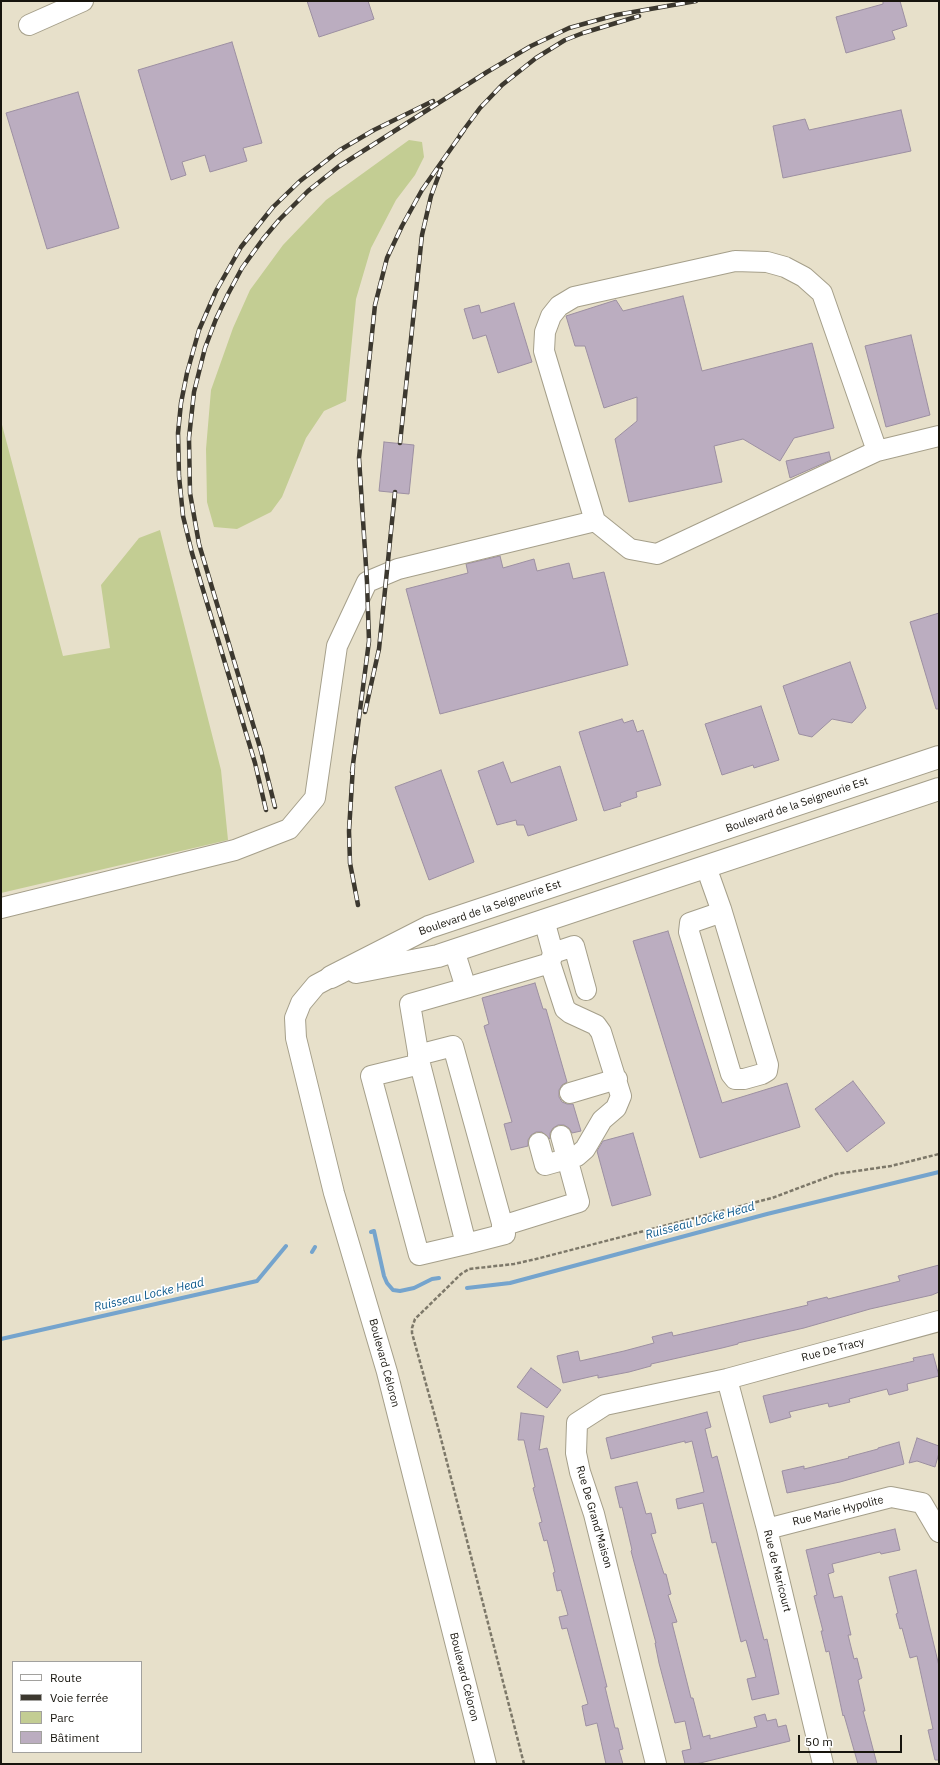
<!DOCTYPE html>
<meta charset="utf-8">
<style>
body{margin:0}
#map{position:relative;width:940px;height:1765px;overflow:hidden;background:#e7e0ca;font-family:"IBM Plex Sans",sans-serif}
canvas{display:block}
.frame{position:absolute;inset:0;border:2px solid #17140d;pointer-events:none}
.legend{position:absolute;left:12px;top:1661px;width:130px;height:92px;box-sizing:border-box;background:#fff;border:1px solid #a2a19e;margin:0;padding:5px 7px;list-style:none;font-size:12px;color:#17140d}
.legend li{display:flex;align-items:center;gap:8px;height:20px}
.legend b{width:20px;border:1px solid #a2a19e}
.scale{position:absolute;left:798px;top:1735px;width:104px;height:18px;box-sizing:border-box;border:2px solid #17140d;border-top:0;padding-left:5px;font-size:12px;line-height:14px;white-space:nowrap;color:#17140d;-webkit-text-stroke:3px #fff;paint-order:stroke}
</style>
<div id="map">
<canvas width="940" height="1765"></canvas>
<div class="frame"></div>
<ul class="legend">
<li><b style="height:5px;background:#fff"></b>Route</li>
<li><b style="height:5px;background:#3c382f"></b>Voie ferrée</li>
<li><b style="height:11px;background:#c3cd93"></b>Parc</li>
<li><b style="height:11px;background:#bbadc0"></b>Bâtiment</li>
</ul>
<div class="scale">50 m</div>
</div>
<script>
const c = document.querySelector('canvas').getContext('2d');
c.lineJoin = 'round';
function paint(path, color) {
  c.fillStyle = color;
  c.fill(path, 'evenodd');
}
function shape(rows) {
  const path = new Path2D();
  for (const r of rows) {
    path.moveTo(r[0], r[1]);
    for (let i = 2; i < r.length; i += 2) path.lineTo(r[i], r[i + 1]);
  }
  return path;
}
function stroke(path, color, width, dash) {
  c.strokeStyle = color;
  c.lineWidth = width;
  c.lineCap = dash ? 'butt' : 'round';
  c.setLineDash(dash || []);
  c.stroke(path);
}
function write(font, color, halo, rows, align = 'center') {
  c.font = font + ' "IBM Plex Sans",sans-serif';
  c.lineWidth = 3.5;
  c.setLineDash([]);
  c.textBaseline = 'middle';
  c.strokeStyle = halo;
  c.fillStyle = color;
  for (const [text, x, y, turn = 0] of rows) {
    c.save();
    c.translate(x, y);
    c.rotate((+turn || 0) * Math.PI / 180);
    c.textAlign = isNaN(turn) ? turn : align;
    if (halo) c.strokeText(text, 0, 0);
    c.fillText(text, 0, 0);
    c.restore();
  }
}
paint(shape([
 [409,140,422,142,424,157,415,175,396,200,371,248,356,299,346,401,324,411,306,438,282,497,271,512,237,529,214,527,207,502,206,449,211,390,233,328,250,290,283,245,326,200],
 [1,421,63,656,110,648,101,585,139,538,160,530,221,770,228,840,1,893]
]), '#c3cd93');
stroke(shape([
 [371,1232,374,1231,384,1276,387,1283,393,1290,400,1291,414,1288,432,1279,439,1278],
 [312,1252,315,1247],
 [467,1288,510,1283,767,1214,939,1172],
 [1,1339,257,1281,286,1246]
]), '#75a4cd', 4);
const building = shape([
 [307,1,368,1,374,19,319,37,307,1],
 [883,1,900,1,907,26,892,31,895,39,846,53,836,17,883,4,883,1],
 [232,42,262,143,243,148,247,161,210,172,205,155,182,162,186,175,171,180,138,70,232,42],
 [78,92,119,228,47,249,6,113,78,92],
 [901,110,911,151,783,178,773,126,805,119,809,130,901,110],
 [683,296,702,371,812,343,834,428,794,438,780,461,743,439,714,446,722,482,629,502,615,439,637,421,637,397,604,408,585,346,575,346,566,316,616,300,623,311,683,296],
 [514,303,532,362,498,373,486,335,473,339,464,309,479,305,481,313,514,303],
 [911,335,930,415,886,427,865,346,911,335],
 [384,442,414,445,409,494,379,491,384,442],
 [829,452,831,460,790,478,786,461,829,452],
 [500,556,503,568,534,559,537,571,569,563,573,579,604,572,628,665,440,714,406,589,468,573,466,564,500,556],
 [939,613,939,709,936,709,910,622,939,613],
 [850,662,866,708,852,723,832,719,812,737,799,734,783,686,850,662],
 [761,706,779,760,754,768,753,765,722,775,705,724,761,706],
 [622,719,624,723,633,720,637,732,643,730,661,785,636,792,637,797,620,803,621,806,604,811,579,732,622,719],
 [503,762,511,783,560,766,577,820,528,836,524,825,517,825,516,820,497,825,478,771,503,762],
 [441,770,474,862,429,880,395,787,441,770],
 [668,931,722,1103,787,1083,800,1127,700,1158,633,941,668,931],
 [535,983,543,1009,546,1009,567,1082,562,1085,559,1090,559,1097,562,1102,567,1104,573,1104,581,1131,572,1133,569,1128,564,1125,558,1125,553,1128,550,1133,550,1139,542,1132,536,1132,531,1135,528,1140,528,1146,511,1150,504,1124,512,1122,484,1026,489,1024,482,998,535,983],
 [853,1081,885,1123,847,1152,815,1109,853,1081],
 [633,1133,651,1195,612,1206,597,1151,603,1141,633,1133],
 [939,1265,939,1292,932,1295,870,1309,804,1328,738,1343,738,1344,722,1348,651,1364,651,1366,629,1372,598,1378,598,1375,563,1383,557,1356,578,1351,580,1361,624,1351,654,1343,652,1337,672,1332,673,1336,808,1305,807,1302,827,1297,828,1299,900,1281,898,1276,939,1265],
 [933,1354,939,1376,907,1384,908,1390,889,1395,887,1389,849,1399,850,1402,829,1407,828,1403,789,1412,791,1417,770,1423,763,1396,914,1361,913,1358,933,1354],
 [531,1368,561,1390,547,1408,517,1387,531,1368],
 [707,1412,711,1427,705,1429,712,1458,717,1456,764,1640,767,1639,779,1694,752,1700,747,1679,756,1677,746,1640,741,1642,716,1542,712,1543,703,1503,678,1509,676,1499,704,1492,692,1441,685,1443,685,1441,611,1459,606,1438,707,1412],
 [521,1413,544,1416,539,1450,547,1448,607,1687,605,1687,615,1728,618,1728,623,1749,619,1750,623,1764,606,1764,597,1723,586,1726,582,1706,588,1704,567,1628,562,1629,559,1617,568,1615,561,1590,557,1591,553,1573,555,1572,547,1540,544,1541,539,1523,542,1522,533,1488,535,1487,524,1440,518,1440,521,1413],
 [917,1438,939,1446,939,1453,935,1467,917,1461,909,1463,917,1438],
 [899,1442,904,1464,840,1482,787,1493,782,1471,804,1466,804,1469,849,1458,848,1457,878,1449,878,1448,899,1442],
 [637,1482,646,1514,651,1513,656,1533,651,1534,664,1574,666,1574,671,1594,668,1595,677,1622,672,1623,691,1698,693,1698,703,1737,710,1735,710,1739,757,1727,754,1717,765,1714,767,1721,776,1719,778,1727,786,1725,790,1741,696,1764,685,1764,682,1751,691,1749,685,1721,675,1723,659,1663,655,1643,656,1643,631,1551,632,1550,622,1507,620,1508,615,1487,637,1482],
 [895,1529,900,1550,881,1554,880,1552,832,1564,834,1572,828,1574,834,1598,842,1596,851,1635,848,1635,854,1659,857,1658,862,1678,858,1680,865,1711,863,1711,877,1764,858,1764,844,1715,843,1716,829,1651,826,1652,821,1631,823,1631,814,1596,817,1595,806,1550,895,1529],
 [916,1570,939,1666,939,1760,935,1760,928,1730,933,1729,917,1656,910,1658,902,1628,900,1629,896,1614,898,1613,889,1577,916,1570]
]);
paint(building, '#bbadc0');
stroke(building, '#9c8fa1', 1);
const minor = shape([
 [29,25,83,1],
 [735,261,767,262,785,267,804,277,822,293,877,451,657,554,630,549,595,521,544,351,545,332,551,316,559,306,574,297,735,261],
 [877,451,939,436],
 [710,878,721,909,719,913,690,923,689,932,731,1074,735,1079,744,1079,762,1074,767,1071,768,1065,721,909],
 [1,908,235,850,289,829,315,798,337,646,367,582,398,569,595,521],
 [544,920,553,953,574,946,586,990],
 [454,950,466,988,550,963,553,953],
 [331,977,316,985,301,1003,295,1018,296,1038,334,1193,387,1372,486,1764],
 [418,1055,453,1046,505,1234,466,1244],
 [420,1064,371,1076,419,1255,466,1244,420,1064,410,1004,466,988],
 [570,1093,617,1079],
 [539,1143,545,1165,577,1156,585,1149,602,1120,616,1108,621,1096,601,1032,596,1025,570,1013,565,1009,550,963],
 [502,1226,579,1202,561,1136],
 [727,1379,767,1529,823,1764],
 [767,1529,891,1497,922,1503,939,1532],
 [656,1764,594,1514,580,1472,576,1453,577,1423,605,1405,727,1379,939,1321]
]);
const major = shape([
 [356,972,438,956,939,789],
 [331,977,429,927,939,757]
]);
stroke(minor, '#a59f8a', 22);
stroke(major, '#a59f8a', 24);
stroke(shape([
 [524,1764,439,1431,412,1333,412,1328,415,1319,461,1274,469,1269,514,1264,536,1259,772,1198,836,1174,891,1166,939,1154]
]), '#7d7869', 2.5, [4, 2]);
stroke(minor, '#fff', 20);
stroke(major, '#fff', 22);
const rail = shape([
 [460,135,480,108,502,85,536,58,565,40,583,33,639,16],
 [400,443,422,235,431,196,441,169],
 [365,712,379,649,395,492],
 [353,766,349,831,350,863,358,905],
 [352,772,369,641,367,582,359,458,375,305,387,258,402,226,422,190,464,130],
 [275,807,261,751,199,544,190,493,189,438,194,392,205,348,216,319,228,294,242,268,263,239,279,220,308,191,338,167,487,72,531,46,569,28,616,15,696,1],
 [266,810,255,763,192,553,183,516,179,476,178,433,181,403,187,373,199,330,216,291,241,247,273,207,300,181,340,150,374,130,433,101]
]);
stroke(rail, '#3c382f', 4.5);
stroke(rail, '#fff', 3, [9]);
write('11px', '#17140d', '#fff', [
 ["Boulevard de la Seigneurie Est",797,805,-19],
 ["Boulevard de la Seigneurie Est",490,908,-19],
 ["Rue De Tracy",833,1350,-15],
 ["Boulevard Céloron",384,1363,75],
 ["Rue Marie Hypolite",838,1511,-14],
 ["Rue De Grand'Maison",594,1517,74],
 ["Rue de Maricourt",777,1571,76],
 ["Boulevard Céloron",464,1677,76]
]);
write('italic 12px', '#0c598c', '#fff', [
 ["Ruisseau Locke Head",700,1221,-15],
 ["Ruisseau Locke Head",149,1295,-13]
]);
</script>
